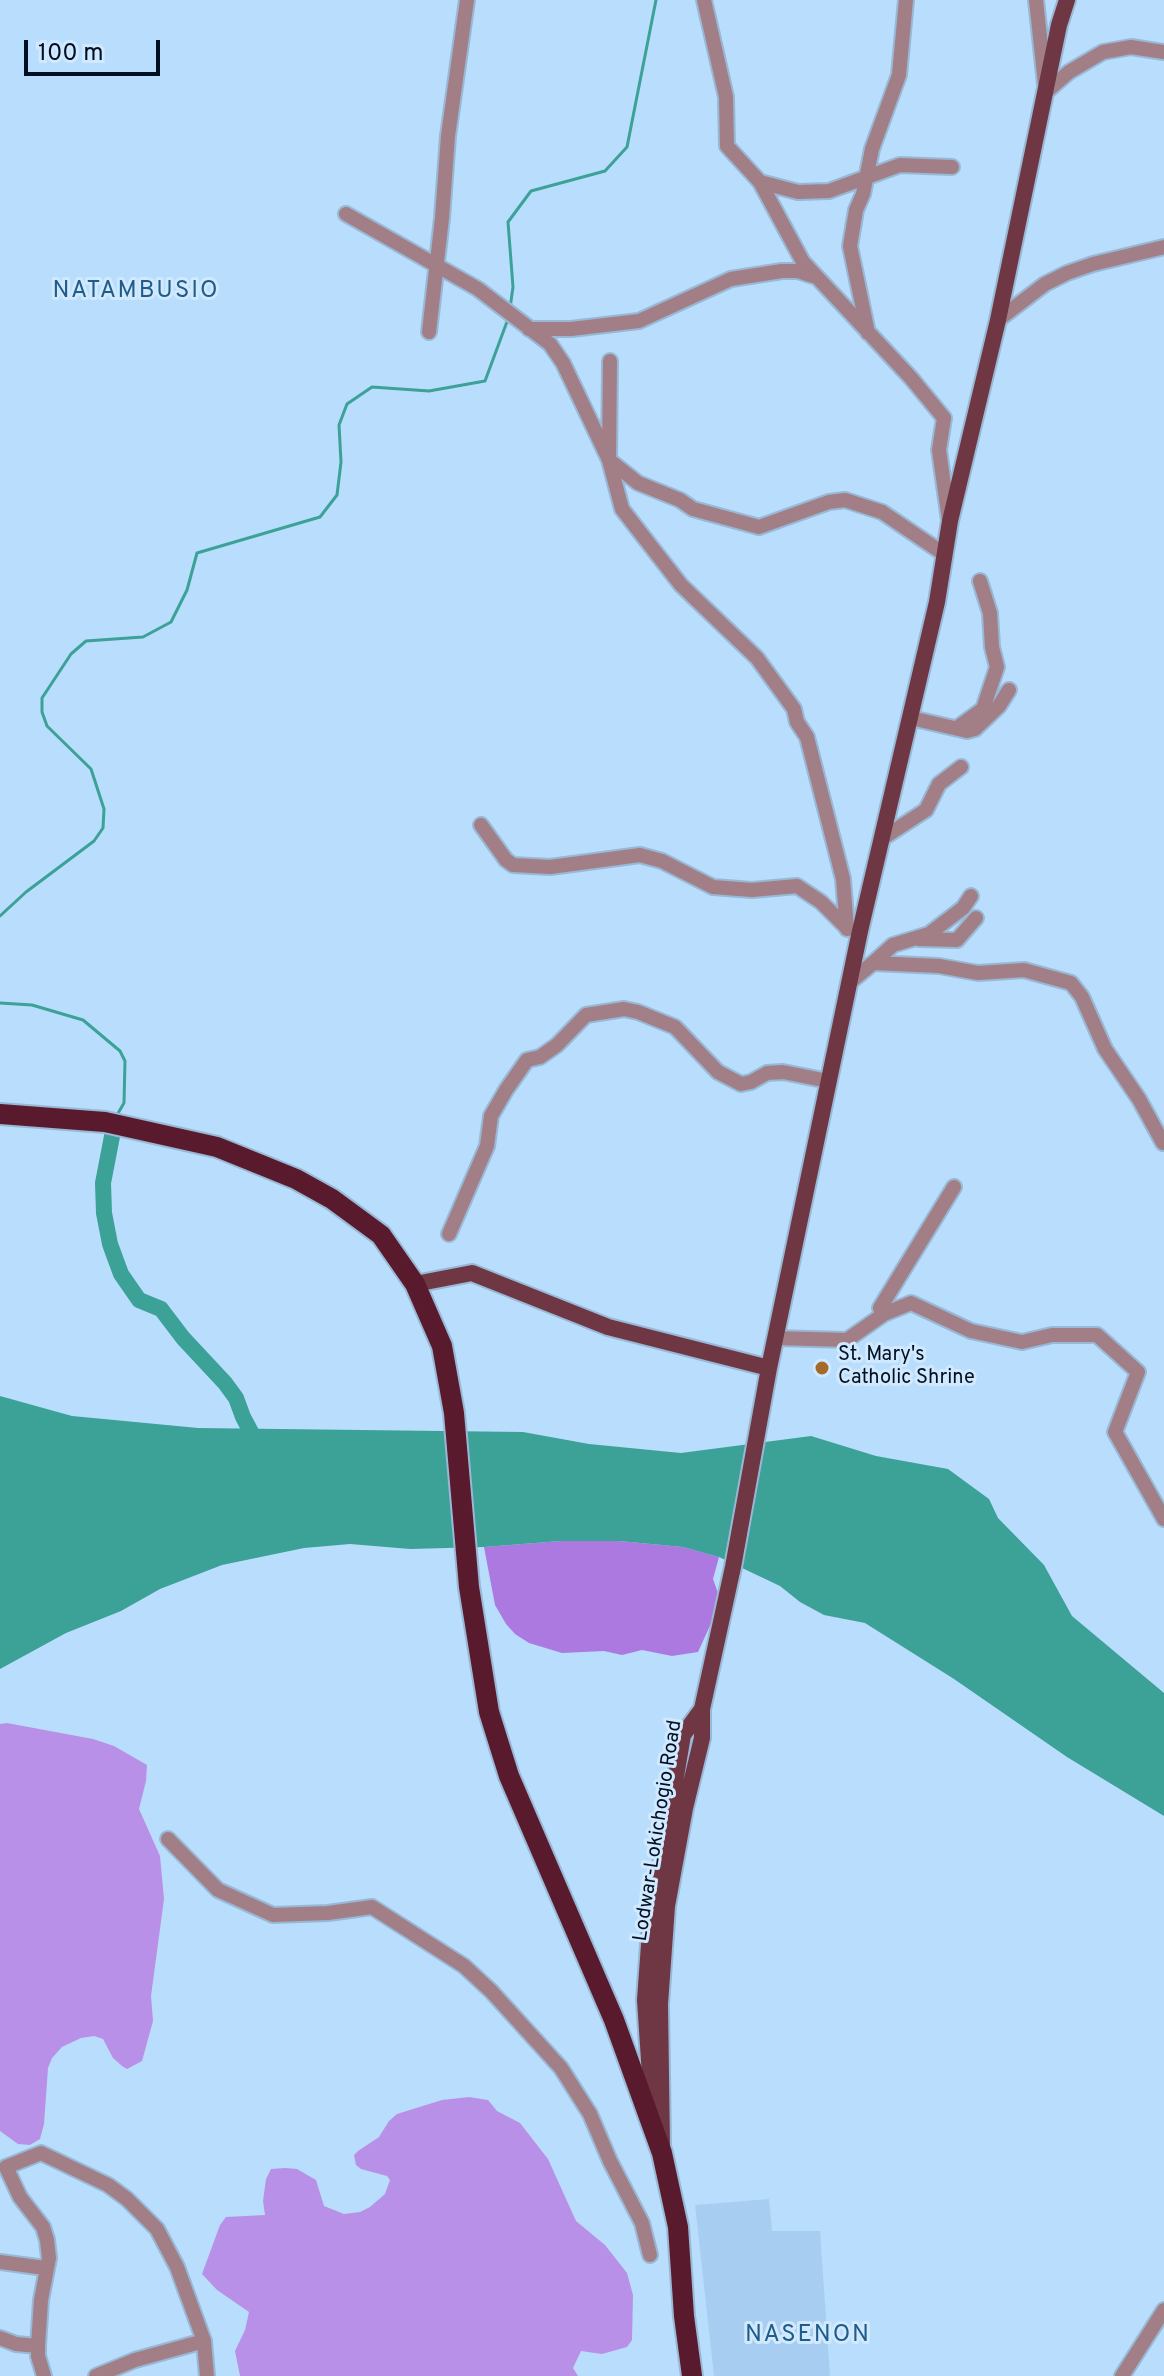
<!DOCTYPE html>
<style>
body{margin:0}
#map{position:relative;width:1164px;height:2376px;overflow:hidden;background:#b9ddfc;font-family:Overpass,sans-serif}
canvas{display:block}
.scale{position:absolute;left:24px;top:40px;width:136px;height:36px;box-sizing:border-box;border:4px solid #000f21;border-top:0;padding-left:10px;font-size:24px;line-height:28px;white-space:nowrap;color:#000f21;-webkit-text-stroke:6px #d1e9fe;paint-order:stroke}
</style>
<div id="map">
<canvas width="1164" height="2376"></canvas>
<div class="scale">100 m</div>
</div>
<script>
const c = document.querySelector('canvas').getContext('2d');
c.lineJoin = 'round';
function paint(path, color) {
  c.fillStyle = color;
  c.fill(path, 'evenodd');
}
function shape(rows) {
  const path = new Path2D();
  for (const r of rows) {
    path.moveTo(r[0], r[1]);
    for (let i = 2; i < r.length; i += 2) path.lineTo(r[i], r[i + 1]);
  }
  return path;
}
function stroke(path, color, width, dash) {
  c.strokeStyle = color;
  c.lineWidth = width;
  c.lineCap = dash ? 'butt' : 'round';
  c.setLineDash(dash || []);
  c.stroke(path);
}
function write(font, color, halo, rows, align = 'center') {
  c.font = font + ' Overpass,sans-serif';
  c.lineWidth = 6;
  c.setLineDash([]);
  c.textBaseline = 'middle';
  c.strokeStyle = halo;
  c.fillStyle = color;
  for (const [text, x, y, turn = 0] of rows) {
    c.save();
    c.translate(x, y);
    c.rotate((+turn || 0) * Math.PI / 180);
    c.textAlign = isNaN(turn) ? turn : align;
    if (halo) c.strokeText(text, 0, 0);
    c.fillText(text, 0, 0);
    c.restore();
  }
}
paint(shape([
 [769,2199,772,2231,820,2231,830,2376,714,2376,695,2205]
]), '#a7cef0');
paint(shape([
 [7,1723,93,1739,114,1746,147,1765,146,1781,139,1809,160,1856,164,1899,151,1996,153,2021,142,2061,127,2069,122,2066,113,2058,103,2039,94,2036,81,2038,62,2047,52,2058,48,2068,44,2124,40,2139,30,2145,18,2144,0,2131,0,1724],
 [469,2097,488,2100,497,2111,520,2123,548,2159,576,2221,605,2245,627,2273,633,2295,632,2340,627,2347,602,2354,581,2351,573,2368,578,2376,240,2376,235,2351,245,2330,249,2312,217,2290,202,2274,220,2225,226,2217,265,2215,263,2201,266,2179,271,2169,285,2168,297,2169,316,2180,324,2206,344,2214,360,2212,370,2207,385,2194,390,2180,387,2176,361,2169,356,2165,354,2155,358,2151,379,2137,389,2121,397,2114,442,2100]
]), '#b990e7');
paint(shape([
 [561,1541,619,1541,683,1547,719,1557,713,1579,718,1593,719,1606,698,1652,672,1656,642,1650,622,1655,604,1651,562,1653,529,1643,515,1634,506,1624,495,1605,484,1547]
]), '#ac79e1');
paint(shape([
 [0,1396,72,1416,198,1428,523,1432,589,1444,681,1453,811,1436,876,1456,948,1469,989,1499,998,1518,1044,1565,1072,1616,1164,1693,1164,1816,1067,1757,954,1679,865,1623,824,1615,800,1602,780,1586,719,1557,683,1547,619,1541,561,1541,484,1547,410,1549,350,1544,304,1548,222,1565,160,1589,121,1611,66,1633,0,1669]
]), '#3ca196');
stroke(shape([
 [510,308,513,287,508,222,531,191,605,171,627,147,656,0],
 [0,916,26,892,94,841,103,828,104,809,91,769,47,726,42,712,42,698,71,654,86,641,143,637,171,622,187,590,197,553,320,517,337,495,341,462,339,425,347,404,372,387,429,391,485,381,508,319],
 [0,1003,32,1005,83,1020,120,1051,125,1061,124,1103,117,1115]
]), '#3ca196', 3);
stroke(shape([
 [114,1126,103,1183,104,1213,110,1244,121,1274,139,1300,161,1309,183,1338,225,1383,236,1398,243,1417,259,1447]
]), '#3ca196', 16);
const minor = shape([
 [704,0,726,97,727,146,760,182,803,262,911,378,944,418,939,450,949,520],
 [1036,0,1045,84],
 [1046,92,1069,72,1103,52,1131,47,1164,52],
 [760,182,798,192,829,191,900,165,952,167],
 [346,214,478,289,550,344,563,363,609,460,622,509,681,585,757,658,794,709,797,722,807,737,843,879,847,929],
 [998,320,1045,284,1067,273,1093,264,1164,247],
 [529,329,571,329,639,321,731,279,782,271,798,271,813,276],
 [429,332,442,218,448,136,467,0],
 [868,333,850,246,856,210,863,194,872,149,899,75,906,0],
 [610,361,609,460,638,483,680,500,693,509,759,527,829,502,845,500,882,512,944,554],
 [911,718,967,731,975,729,999,706,1009,690],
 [957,728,983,709,997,667,992,647,990,613,980,581],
 [481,825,506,860,513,865,550,867,640,855,662,861,713,887,752,890,797,886,821,902,848,929],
 [883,838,926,810,939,784,961,767],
 [918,939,957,940,976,918],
 [873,963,893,945,929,934,963,908,971,896],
 [849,983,873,963,939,966,978,973,1024,970,1071,983,1082,997,1105,1049,1139,1099,1163,1143],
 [449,1234,487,1146,491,1116,506,1090,527,1060,540,1057,557,1045,586,1015,624,1009,638,1012,675,1027,718,1072,741,1084,751,1082,767,1073,783,1072,828,1081],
 [884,1314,880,1308,954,1187],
 [775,1338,847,1340,884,1314,911,1303,971,1331,1022,1342,1052,1335,1097,1335,1138,1372,1115,1432,1164,1519],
 [168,1839,218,1890,273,1915,328,1913,372,1907,464,1966,491,1991,561,2068,590,2114,610,2161,642,2223,650,2255],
 [0,2262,45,2268],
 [0,2338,16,2344,38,2346],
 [44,2376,38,2356,38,2346,41,2300,49,2258,47,2240,43,2227,20,2197,6,2167,41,2153,108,2185,127,2199,157,2229,177,2267,204,2341,207,2376],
 [96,2376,135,2360,204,2341],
 [1122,2376,1164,2310]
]);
const major = shape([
 [415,1284,472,1273,608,1327,769,1368],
 [652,2105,645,2000,650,1931,683,1735,702,1709],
 [662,2147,660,2004,667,1906,685,1808,702,1738,702,1709,733,1567,769,1368,860,931,937,602,950,521,998,320,1059,25,1067,0]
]);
const highway = shape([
 [0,1114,105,1122,217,1147,296,1179,332,1199,381,1235,415,1284,442,1346,454,1413,469,1587,489,1712,509,1776,614,2020,662,2153,678,2227,684,2316,692,2376]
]);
stroke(minor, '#98b8d5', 18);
stroke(major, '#98b8d5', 20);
stroke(highway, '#98b8d5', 24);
stroke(minor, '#a27f86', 14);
stroke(major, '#6f3644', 16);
stroke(highway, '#5a1a2e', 20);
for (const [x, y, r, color] of [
 [822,1368,8,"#a46a2a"]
]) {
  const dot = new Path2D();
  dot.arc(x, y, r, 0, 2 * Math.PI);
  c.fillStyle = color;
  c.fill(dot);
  stroke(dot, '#d1e9fe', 3);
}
write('20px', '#000f21', '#d1e9fe', [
 ["St. Mary's",838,1356],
 ["Catholic Shrine",838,1379]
], 'left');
write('20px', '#000f21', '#d1e9fe', [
 ["Lodwar-Lokichogio Road",659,1831,-81]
]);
c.letterSpacing = '2px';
write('24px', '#205c89', '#d1e9fe', [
 ["NATAMBUSIO",136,292],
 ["NASENON",808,2336]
]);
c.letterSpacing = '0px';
</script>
